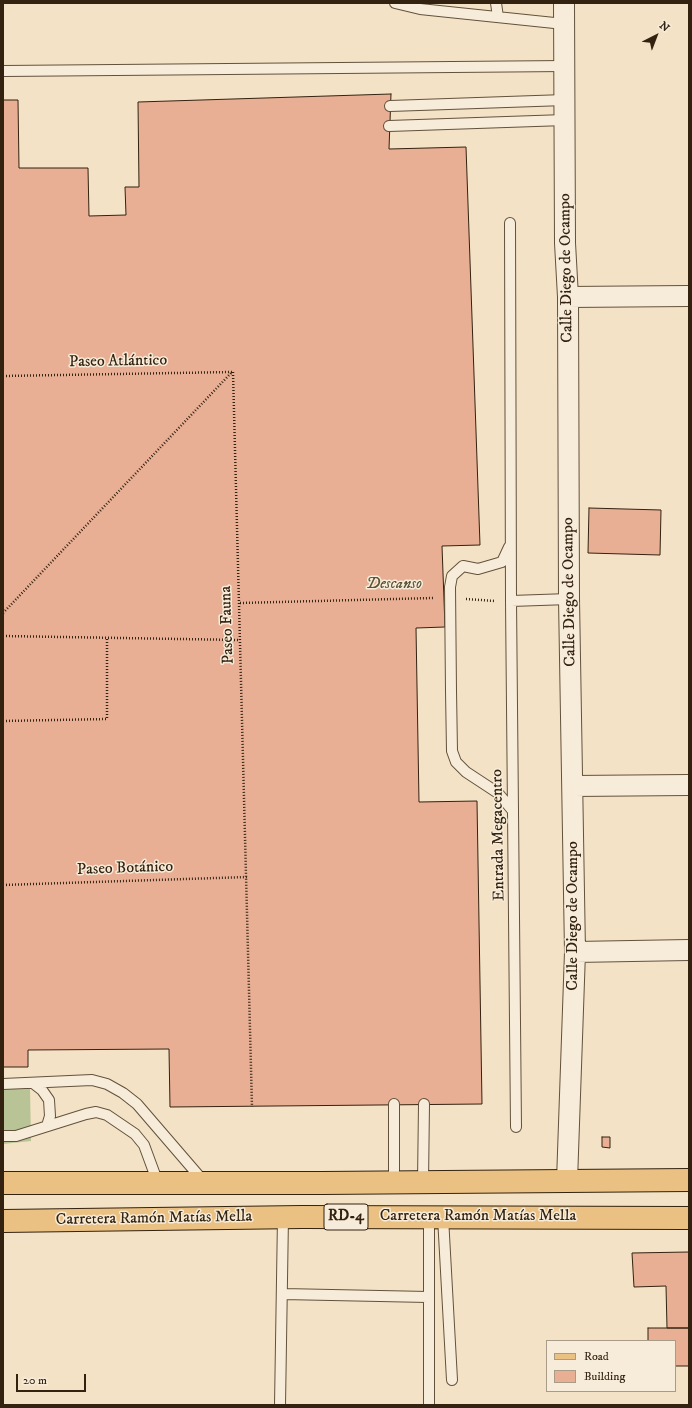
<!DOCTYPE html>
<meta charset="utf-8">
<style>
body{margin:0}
#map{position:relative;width:692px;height:1408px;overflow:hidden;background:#f3e2c5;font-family:"IM FELL DW Pica",serif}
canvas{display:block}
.frame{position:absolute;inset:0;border:4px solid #32220f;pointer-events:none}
.legend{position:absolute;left:546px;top:1340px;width:130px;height:52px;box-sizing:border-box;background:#f7ecd9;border:1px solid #a89b88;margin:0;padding:5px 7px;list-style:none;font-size:12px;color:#32220f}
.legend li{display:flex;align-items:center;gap:8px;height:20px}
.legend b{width:20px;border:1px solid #a89b88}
.north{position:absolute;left:636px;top:16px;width:40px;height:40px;-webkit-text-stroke:3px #f7ecd9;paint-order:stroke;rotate:42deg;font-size:11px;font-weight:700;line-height:16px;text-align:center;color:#32220f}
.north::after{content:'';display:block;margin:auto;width:14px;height:18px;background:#32220f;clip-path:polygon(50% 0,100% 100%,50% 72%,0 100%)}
.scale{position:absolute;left:16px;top:1374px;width:70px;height:18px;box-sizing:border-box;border:2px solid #32220f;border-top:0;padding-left:5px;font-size:12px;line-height:14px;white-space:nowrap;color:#32220f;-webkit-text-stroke:3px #f7ecd9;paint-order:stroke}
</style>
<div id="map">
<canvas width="692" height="1408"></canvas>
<div class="frame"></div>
<ul class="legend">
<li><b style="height:5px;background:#eac182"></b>Road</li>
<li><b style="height:11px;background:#e8af95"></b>Building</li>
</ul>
<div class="north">N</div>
<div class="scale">20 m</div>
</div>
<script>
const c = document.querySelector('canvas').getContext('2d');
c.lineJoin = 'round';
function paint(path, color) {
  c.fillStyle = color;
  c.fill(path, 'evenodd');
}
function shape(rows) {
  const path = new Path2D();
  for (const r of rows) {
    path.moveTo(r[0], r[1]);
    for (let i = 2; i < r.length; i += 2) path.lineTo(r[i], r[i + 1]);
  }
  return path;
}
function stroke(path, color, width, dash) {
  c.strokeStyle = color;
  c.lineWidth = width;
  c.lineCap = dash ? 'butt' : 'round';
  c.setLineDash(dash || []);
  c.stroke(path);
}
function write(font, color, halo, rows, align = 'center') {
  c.font = font + ' "IM FELL DW Pica",serif';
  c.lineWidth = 3;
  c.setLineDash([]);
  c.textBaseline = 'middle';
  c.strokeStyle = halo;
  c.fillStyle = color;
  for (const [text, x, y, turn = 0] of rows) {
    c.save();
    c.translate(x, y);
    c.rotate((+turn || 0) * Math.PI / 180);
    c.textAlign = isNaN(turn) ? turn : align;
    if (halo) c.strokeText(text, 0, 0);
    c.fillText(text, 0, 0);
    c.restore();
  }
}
paint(shape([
 [3,1088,30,1088,31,1141,3,1144]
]), '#b9c496');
const building = shape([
 [391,94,389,149,466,147,480,545,442,546,445,627,416,628,419,802,477,801,482,1104,170,1107,169,1049,28,1050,28,1067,3,1067,3,100,18,100,19,168,88,168,89,216,126,215,125,187,139,187,138,102,391,94],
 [589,508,661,510,660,555,588,553,589,508],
 [602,1137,610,1137,610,1148,602,1147,602,1137],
 [689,1252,689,1328,667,1328,666,1286,634,1287,632,1253,689,1252],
 [648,1328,689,1328,689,1366,675,1366,675,1341,648,1341,648,1328]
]);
paint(building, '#e8af95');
stroke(building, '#32220f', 1);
const service = shape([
 [395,3,420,9,564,24],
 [496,3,498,17],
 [3,71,565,66],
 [390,106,565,100],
 [389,126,565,120],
 [510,223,511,601],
 [509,547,502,562,478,569,463,566,452,576,450,587,451,691,452,751,456,762,466,772,498,793,513,811],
 [33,1083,42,1090,49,1100,50,1116,47,1126],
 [3,1084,92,1080,107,1084,123,1093,137,1104,205,1183],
 [394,1104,394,1183],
 [516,1127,511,601,569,599],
 [3,1136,16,1136,86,1114,96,1112,107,1115,135,1134,144,1145,158,1183],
 [423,1182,424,1104],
 [443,1217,452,1380],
 [283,1294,428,1297],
 [280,1405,283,1217],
 [429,1405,429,1217]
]);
const minor = shape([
 [564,3,565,243,568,297,569,599,575,952,567,1181],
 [568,297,689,296],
 [573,786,689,785],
 [575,952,689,950]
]);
const primary = shape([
 [3,1183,322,1183,689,1180],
 [3,1221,302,1217,689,1218]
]);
stroke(service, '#62523c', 12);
stroke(minor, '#62523c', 22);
stroke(primary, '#32220f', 24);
stroke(shape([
 [233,372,252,1107],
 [3,376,232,372],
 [466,599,495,601],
 [240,603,433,598],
 [3,613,232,372],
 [3,636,240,640],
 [3,721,107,719,107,639],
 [3,885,247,877]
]), '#32220f', 2.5, [1, 2]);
stroke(service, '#f7ecd9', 10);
stroke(minor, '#f7ecd9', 20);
stroke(primary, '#eac182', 22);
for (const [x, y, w] of [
 [346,1217,44]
]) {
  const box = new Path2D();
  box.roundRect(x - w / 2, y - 13, w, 26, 3);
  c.fillStyle = '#f7ecd9';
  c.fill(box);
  stroke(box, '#32220f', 1);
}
write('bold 15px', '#32220f', null, [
 ["RD-4",346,1217]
]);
write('16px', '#32220f', '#f7ecd9', [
 ["Calle Diego de Ocampo",567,268,-91],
 ["Paseo Atlántico",118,362,-1],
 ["Calle Diego de Ocampo",570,592,-91],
 ["Paseo Fauna",228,625,-92],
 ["Entrada Megacentro",499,835,-91],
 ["Paseo Botánico",125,869,-2],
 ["Calle Diego de Ocampo",574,916,-90],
 ["Carretera Ramón Matías Mella",478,1217],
 ["Carretera Ramón Matías Mella",154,1219,-1]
]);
write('italic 16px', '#5a5338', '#f7ecd9', [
 ["Descanso",394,585]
]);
</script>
